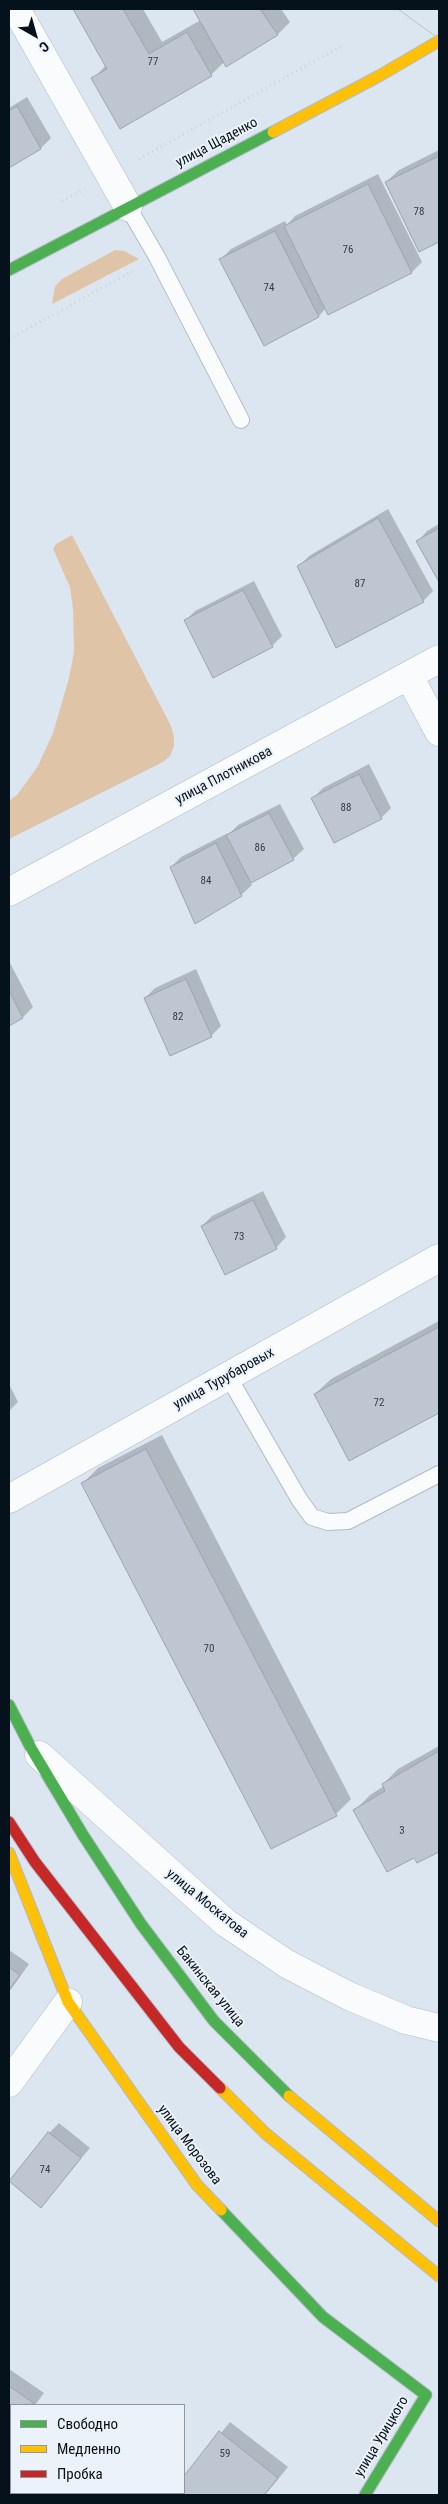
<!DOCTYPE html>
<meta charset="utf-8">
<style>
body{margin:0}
#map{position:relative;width:448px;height:2504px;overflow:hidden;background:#dbe6f1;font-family:"Roboto Condensed",sans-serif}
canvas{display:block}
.frame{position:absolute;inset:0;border:10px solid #05111b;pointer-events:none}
.legend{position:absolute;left:10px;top:2404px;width:175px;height:90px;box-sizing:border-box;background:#ebf2f9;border:1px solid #8f98a0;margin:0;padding:6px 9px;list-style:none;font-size:15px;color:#05111b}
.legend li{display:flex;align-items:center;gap:10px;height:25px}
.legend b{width:25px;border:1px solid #8f98a0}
.north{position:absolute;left:10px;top:10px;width:50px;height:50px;-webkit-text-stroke:4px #ebf2f9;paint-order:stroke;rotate:142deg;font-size:14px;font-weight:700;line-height:20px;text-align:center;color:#05111b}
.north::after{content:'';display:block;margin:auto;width:18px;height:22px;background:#05111b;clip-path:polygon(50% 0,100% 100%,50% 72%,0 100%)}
</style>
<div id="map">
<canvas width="448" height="2504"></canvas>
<div class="frame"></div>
<ul class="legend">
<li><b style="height:6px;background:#4caf50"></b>Свободно</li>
<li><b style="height:6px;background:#ffc107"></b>Медленно</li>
<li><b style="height:6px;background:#c62828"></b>Пробка</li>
</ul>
<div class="north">С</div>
</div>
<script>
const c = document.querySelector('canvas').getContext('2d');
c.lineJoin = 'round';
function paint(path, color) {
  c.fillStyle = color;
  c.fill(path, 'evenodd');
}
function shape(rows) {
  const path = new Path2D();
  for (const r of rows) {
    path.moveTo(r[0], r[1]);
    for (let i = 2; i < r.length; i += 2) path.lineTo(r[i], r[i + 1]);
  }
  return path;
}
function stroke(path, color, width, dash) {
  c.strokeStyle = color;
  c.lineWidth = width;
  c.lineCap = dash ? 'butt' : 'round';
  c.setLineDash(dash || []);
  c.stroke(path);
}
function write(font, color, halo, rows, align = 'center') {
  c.font = font + ' "Roboto Condensed",sans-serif';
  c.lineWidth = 4;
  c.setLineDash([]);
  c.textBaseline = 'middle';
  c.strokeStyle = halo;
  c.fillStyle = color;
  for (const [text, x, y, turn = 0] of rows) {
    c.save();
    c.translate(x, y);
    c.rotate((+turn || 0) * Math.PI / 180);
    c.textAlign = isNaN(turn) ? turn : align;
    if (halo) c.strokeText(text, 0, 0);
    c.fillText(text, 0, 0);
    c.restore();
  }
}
paint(shape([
 [115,250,124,251,139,259,52,304,55,286,62,279],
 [72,535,170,724,174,736,174,746,170,756,163,762,9,839,9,801,17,795,38,766,53,733,69,678,74,652,73,609,70,587,53,549,56,544]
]), '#e0c4a8');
paint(shape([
 [74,9,143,9,162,42,201,20,195,9,281,9,290,22,278,34,226,65,224,62,211,75,93,79,106,65],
 [27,97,51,138,41,148,9,166,9,108],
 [439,150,439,240,419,250,386,182,399,170],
 [378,174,422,262,412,272,326,308,319,316,265,344,221,259,231,249,285,221,287,225,295,216],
 [388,509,433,591,423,601,299,566,309,556],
 [439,524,439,580,417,542,427,531],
 [254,581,282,636,272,646,185,621,195,611],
 [369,764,391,808,381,818,313,798,323,788],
 [280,804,304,849,293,859,250,882,252,885,241,895,171,867,181,857,226,834,227,836,238,825],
 [9,961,33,1007,23,1017,9,1025],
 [196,969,221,1026,211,1036,145,998,155,988],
 [263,1191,286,1237,276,1248,225,1273,202,1226,212,1216],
 [439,1321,439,1411,350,1459,315,1394,331,1379],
 [9,1384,18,1402,9,1411],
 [162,1435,351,1799,336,1814,83,1483,98,1468],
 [439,1746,439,1851,418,1862,415,1856,355,1810,370,1795,384,1786,383,1784,398,1769],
 [9,1950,29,1964,9,1992],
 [59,2123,90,2148,41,2206,49,2133],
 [9,2369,44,2393,35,2405,11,2405,11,2436,9,2438],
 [230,2422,288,2467,265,2495,175,2495,172,2493,184,2493,184,2478]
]), '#0003');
const building = shape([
 [73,9,123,9,149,54,187,32,212,76,120,129,91,78,107,69,73,9],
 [193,9,260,9,278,35,226,67,193,9],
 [17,106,41,149,9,168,9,111,17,106],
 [439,156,439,242,419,252,385,182,439,156],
 [368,184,412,273,328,315,284,226,368,184],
 [275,231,319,317,264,346,219,259,275,231],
 [378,518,424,602,336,648,297,566,378,518],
 [439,528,439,582,416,541,439,528],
 [243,590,273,647,213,678,184,620,243,590],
 [359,774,382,819,334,843,311,798,359,774],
 [269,813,294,860,251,883,226,835,269,813],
 [216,843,242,896,195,924,170,867,216,843],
 [186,979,212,1037,170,1056,144,998,186,979],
 [9,990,23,1018,9,1026,9,990],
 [253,1200,277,1249,225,1275,201,1226,253,1200],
 [439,1327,439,1413,349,1461,314,1394,439,1327],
 [146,1449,337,1816,271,1849,81,1483,146,1449],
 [439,1751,439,1852,417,1863,414,1858,387,1872,353,1810,385,1791,382,1784,439,1751],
 [9,1967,20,1975,9,1990,9,1967],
 [48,2132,81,2158,41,2208,9,2181,48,2132],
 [9,2386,35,2404,11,2405,11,2437,9,2440,9,2386],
 [219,2431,278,2478,264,2495,173,2495,170,2493,184,2493,184,2476,219,2431]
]);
paint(building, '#bec6d2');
stroke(building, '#9ca3b0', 1);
const lane = shape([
 [128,207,157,257,241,420],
 [228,1376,299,1499,312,1517,328,1522,348,1521,439,1474]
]);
const street = shape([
 [16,9,128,207],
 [409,676,439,732],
 [9,892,439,659],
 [9,1499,439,1258],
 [39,1755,226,1923,287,1964,349,1996,406,2020,439,2028],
 [9,2083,68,2002]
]);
const fast = shape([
 [9,270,273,132],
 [9,1705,31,1748,83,1835,141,1924,214,2021,289,2096],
 [221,2210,323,2317,426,2395,365,2495]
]);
const slow = shape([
 [273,132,379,76,439,41],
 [9,1853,68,2002,197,2185,221,2210],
 [220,2088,265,2133,439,2276],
 [289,2096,439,2221]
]);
const jam = shape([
 [9,1822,35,1862,179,2047,220,2088]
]);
stroke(lane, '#b0bbc6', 18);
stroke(street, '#b0bbc6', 29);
stroke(fast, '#b0bbc6', 13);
stroke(slow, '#b0bbc6', 13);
stroke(jam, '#b0bbc6', 13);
stroke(shape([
 [139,159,342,46],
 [62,201,81,191],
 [9,339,133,271]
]), '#cfd3d7', 3, [1, 4]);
stroke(lane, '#fafbfd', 16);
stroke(street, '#fafbfd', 28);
stroke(fast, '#4caf50', 11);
stroke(slow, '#ffc107', 11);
stroke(jam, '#c62828', 11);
stroke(shape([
 [398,9,439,39]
]), '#bcc0c3', 1);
write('11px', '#333e49', null, [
 ["77",153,62],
 ["78",419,212],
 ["76",348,250],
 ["74",269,288],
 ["87",360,584],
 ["88",346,808],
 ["86",260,848],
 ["84",206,881],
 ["82",178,1017],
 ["73",239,1237],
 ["72",379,1403],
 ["70",209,1649],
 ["3",402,1831],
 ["74",45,2170],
 ["59",225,2454]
]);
write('14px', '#05111b', '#ebf2f9', [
 ["улица Щаденко",217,143,-28],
 ["улица Плотникова",224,776,-28],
 ["улица Турубаровых",224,1379,-29],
 ["улица Москатова",207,1904,39],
 ["Бакинская улица",210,1987,51],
 ["улица Морозова",189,2145,53],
 ["улица Урицкого",382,2437,-59]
]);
</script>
